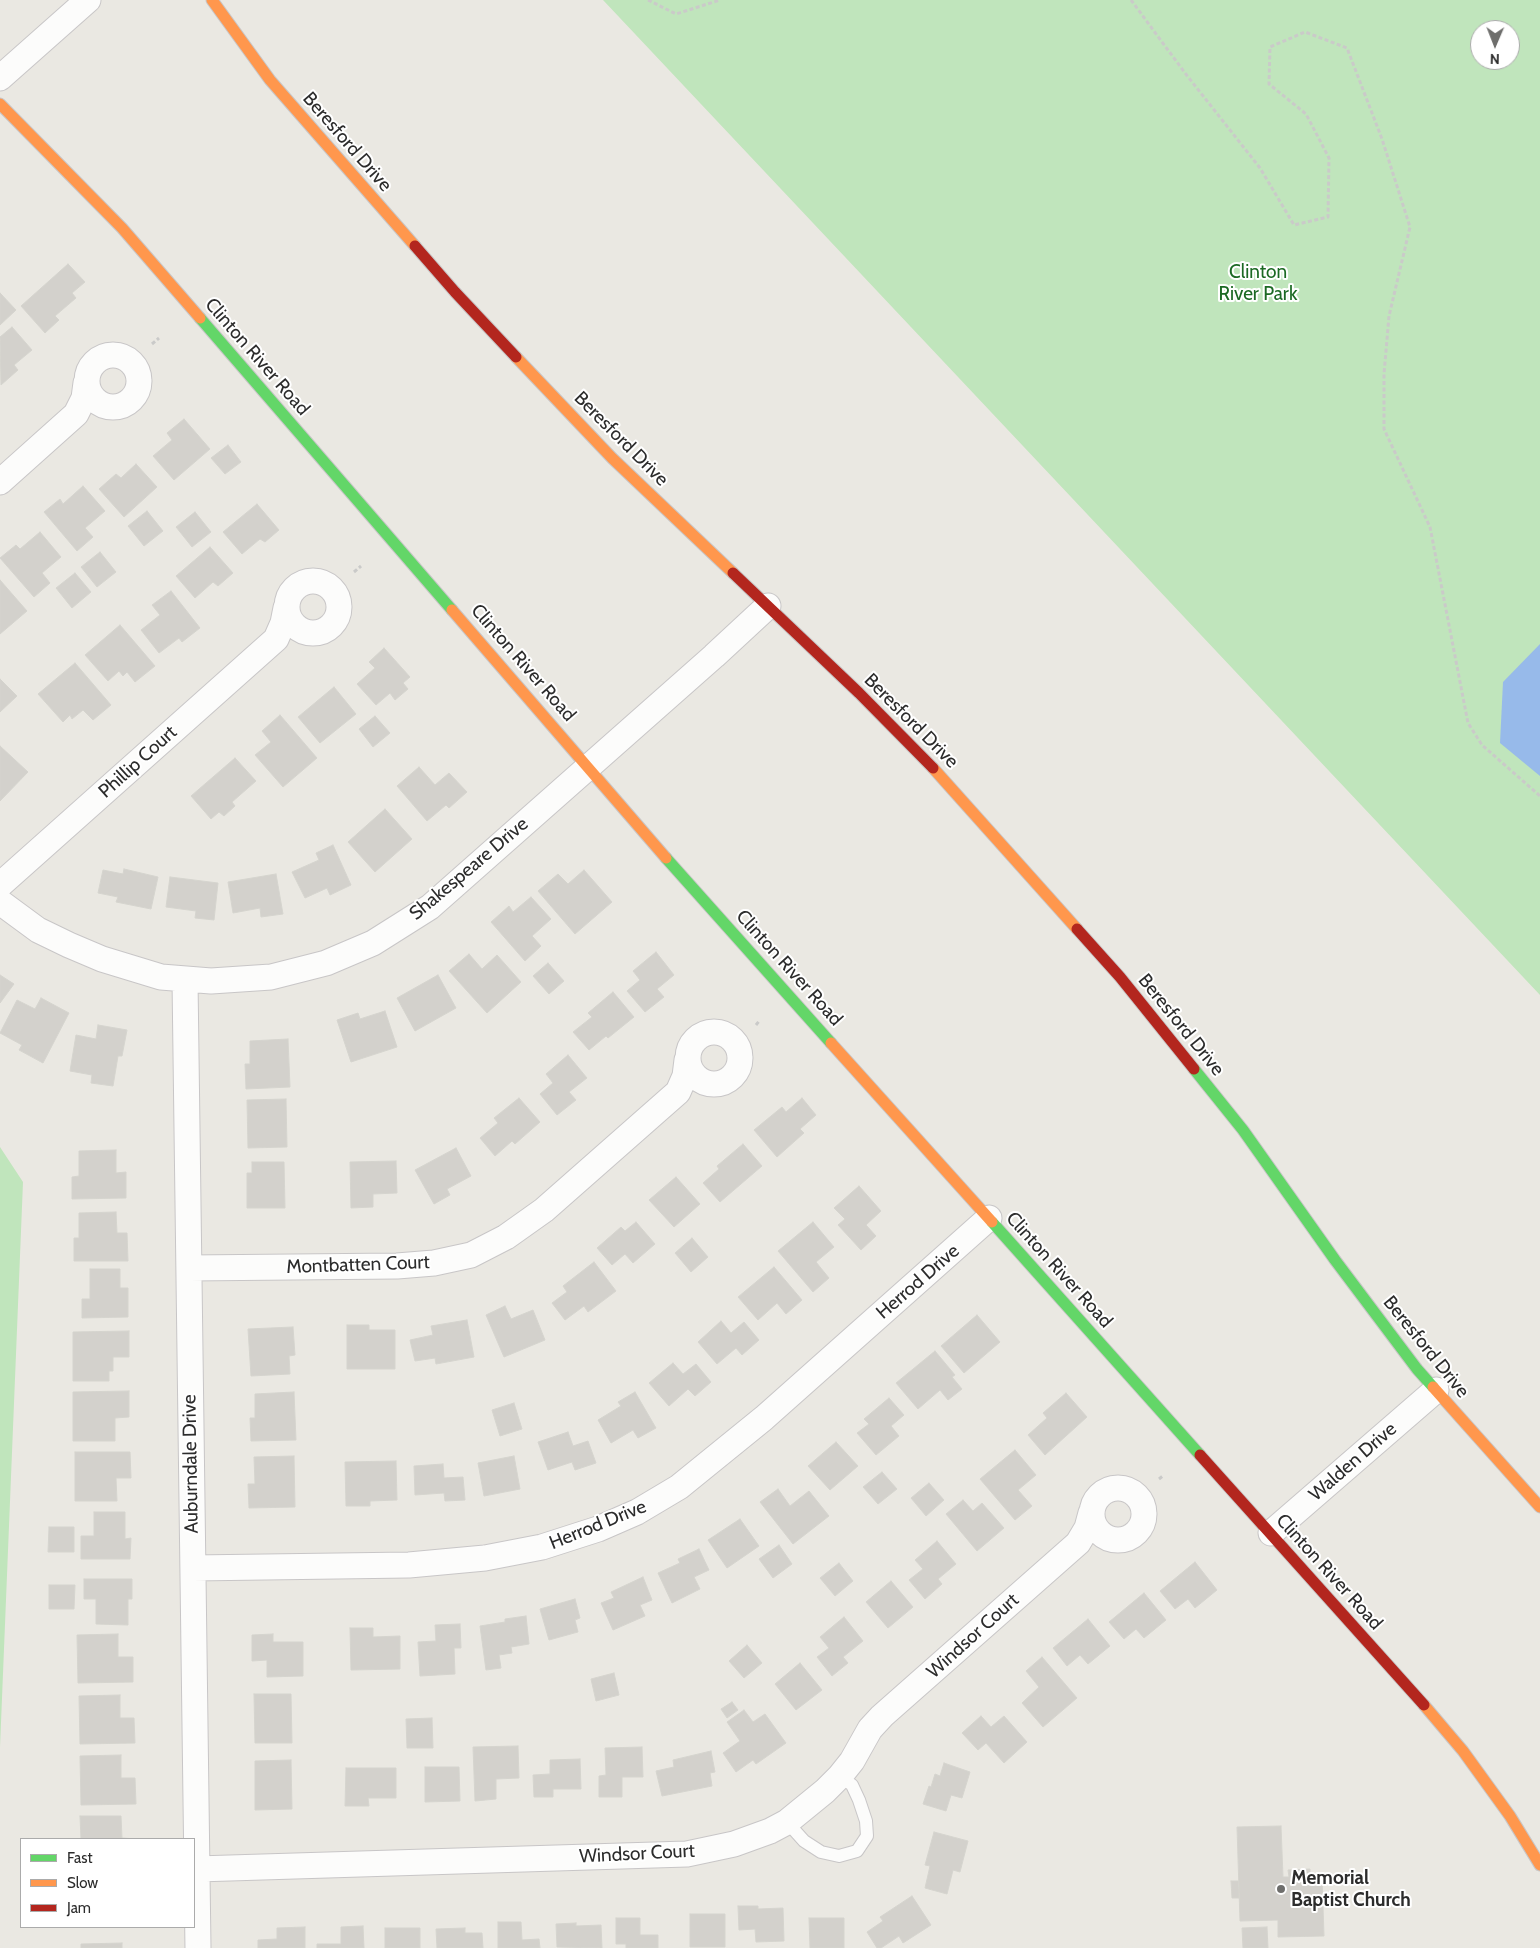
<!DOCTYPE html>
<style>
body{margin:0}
#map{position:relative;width:1540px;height:1948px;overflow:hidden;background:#eae8e2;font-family:Cabin,sans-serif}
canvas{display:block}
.legend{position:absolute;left:20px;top:1838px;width:175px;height:90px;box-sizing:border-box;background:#fff;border:1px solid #ababab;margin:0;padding:6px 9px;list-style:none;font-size:15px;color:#2c2c2c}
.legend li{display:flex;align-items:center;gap:10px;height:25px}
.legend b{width:25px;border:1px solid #ababab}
.north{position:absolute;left:1470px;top:20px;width:50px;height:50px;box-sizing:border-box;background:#fff;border:1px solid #ababab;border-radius:50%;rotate:181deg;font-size:14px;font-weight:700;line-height:20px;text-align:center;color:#2c2c2c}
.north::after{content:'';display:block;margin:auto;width:18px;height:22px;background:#6e6e6c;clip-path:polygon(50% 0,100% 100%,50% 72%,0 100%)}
</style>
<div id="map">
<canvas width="1540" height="1948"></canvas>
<ul class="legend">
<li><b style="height:6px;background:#63d668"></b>Fast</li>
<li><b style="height:6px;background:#ff974d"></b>Slow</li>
<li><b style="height:6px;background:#b3261e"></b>Jam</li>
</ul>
<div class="north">N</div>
</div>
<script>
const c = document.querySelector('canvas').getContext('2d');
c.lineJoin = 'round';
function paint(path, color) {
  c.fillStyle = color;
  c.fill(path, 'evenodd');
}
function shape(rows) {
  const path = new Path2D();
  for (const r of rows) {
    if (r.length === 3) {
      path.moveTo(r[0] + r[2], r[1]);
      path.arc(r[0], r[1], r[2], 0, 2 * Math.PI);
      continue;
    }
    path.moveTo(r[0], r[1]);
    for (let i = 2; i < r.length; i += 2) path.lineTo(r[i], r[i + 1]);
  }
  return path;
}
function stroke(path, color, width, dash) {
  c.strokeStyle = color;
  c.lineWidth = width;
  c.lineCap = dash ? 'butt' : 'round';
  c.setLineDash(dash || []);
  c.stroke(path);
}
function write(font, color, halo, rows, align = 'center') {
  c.font = font + ' Cabin,sans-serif';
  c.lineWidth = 4;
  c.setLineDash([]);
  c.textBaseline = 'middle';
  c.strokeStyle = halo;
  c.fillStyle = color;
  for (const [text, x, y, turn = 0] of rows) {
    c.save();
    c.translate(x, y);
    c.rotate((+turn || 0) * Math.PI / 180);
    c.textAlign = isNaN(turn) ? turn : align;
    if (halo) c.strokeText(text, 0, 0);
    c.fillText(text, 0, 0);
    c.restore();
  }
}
paint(shape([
 [603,0,1540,0,1540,995],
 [1480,30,1510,30,1510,60,1480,60],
 [0,1147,23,1182,0,1747]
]), '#c0e5bc');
paint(shape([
 [1540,644,1540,776,1500,743,1503,682]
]), '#97baea');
const building = shape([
 [68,264,85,282,72,293,76,298,55,316,59,320,45,333,21,306,68,264],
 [0,293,16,310,0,325,0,293],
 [12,327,32,350,14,365,18,370,1,385,0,337,12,327],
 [184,419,210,449,174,480,153,456,172,440,167,433,184,419],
 [228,445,241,462,225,474,211,458,228,445],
 [136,464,157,487,124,517,99,489,116,474,121,478,136,464],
 [83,486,105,511,85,528,93,537,77,551,44,512,60,499,63,504,83,486],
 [257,504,279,530,265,542,260,539,242,554,223,532,257,504],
 [147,511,163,531,144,546,128,526,147,511],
 [195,512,211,532,192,547,176,527,195,512],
 [40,532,61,557,42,573,50,583,34,597,0,558,16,545,20,549,40,532],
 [210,547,233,573,218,586,213,582,195,598,176,576,210,547],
 [100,552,116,572,97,587,81,567,100,552],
 [75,573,91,592,72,608,56,588,75,573],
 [0,580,27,611,0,634,0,580],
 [171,591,200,628,182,642,179,638,159,653,141,630,160,615,152,605,171,591],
 [120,625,155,666,135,682,127,672,123,676,119,671,108,681,85,655,120,625],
 [384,648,410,677,403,683,408,689,395,700,390,693,376,705,357,684,375,668,369,662,384,648],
 [75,663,111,705,93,720,83,710,72,719,70,715,63,722,38,694,75,663],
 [0,679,17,696,0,712,0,679],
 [334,687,356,714,320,743,298,717,334,687],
 [280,715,317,758,283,787,255,755,271,742,262,731,280,715],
 [375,716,390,733,373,747,359,729,375,716],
 [0,746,28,772,0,801,0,746],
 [235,758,256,781,232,802,235,806,224,816,219,812,211,819,191,796,235,758],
 [419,767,435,785,449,773,467,792,449,808,446,805,427,821,397,786,419,767],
 [385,809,412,839,375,872,348,842,385,809],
 [333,845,351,885,330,895,327,888,305,898,292,872,319,860,316,853,333,845],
 [124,869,158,877,151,909,116,902,118,897,98,893,103,870,123,874,124,869],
 [584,870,612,902,575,934,538,891,558,874,568,884,584,870],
 [276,874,283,914,261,917,260,908,233,913,228,882,276,874],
 [170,877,218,883,214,920,195,918,196,911,166,907,170,877],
 [531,897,551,919,532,936,541,946,525,961,491,922,509,906,513,912,531,897],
 [656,952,674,975,657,989,664,997,645,1012,627,991,640,980,633,971,656,952],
 [469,954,482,969,497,955,521,982,487,1013,449,971,469,954],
 [548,963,564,981,549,994,533,976,548,963],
 [0,975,14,984,0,1003,0,975],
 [438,975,456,1008,415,1031,397,998,438,975],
 [613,992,634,1017,608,1038,606,1036,589,1050,573,1032,592,1017,588,1013,613,992],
 [41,998,69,1013,43,1063,19,1050,22,1045,0,1033,17,1000,35,1009,41,998],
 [385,1011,397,1047,351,1062,337,1020,358,1013,360,1019,385,1011],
 [98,1025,127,1030,122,1056,118,1056,113,1086,91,1083,92,1075,70,1071,76,1035,96,1039,98,1025],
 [288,1039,290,1087,246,1089,245,1064,250,1064,250,1041,288,1039],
 [568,1055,587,1078,569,1092,576,1100,557,1115,540,1094,553,1083,546,1074,568,1055],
 [519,1098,540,1122,515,1144,512,1141,495,1156,480,1138,498,1123,494,1118,519,1098],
 [802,1098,816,1115,800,1129,804,1133,777,1157,754,1130,782,1107,786,1112,802,1098],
 [286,1099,287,1147,248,1148,247,1100,286,1099],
 [743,1144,762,1166,720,1202,703,1183,719,1169,717,1166,743,1144],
 [456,1148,471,1176,447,1189,450,1195,434,1204,415,1170,456,1148],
 [116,1150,116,1173,126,1172,126,1198,72,1199,72,1177,79,1176,79,1151,116,1150],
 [396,1161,397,1193,373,1194,373,1207,351,1208,350,1162,396,1161],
 [252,1162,284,1162,285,1208,247,1208,247,1173,252,1173,252,1162],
 [676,1177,700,1204,674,1227,649,1200,676,1177],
 [859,1186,881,1211,866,1225,876,1236,861,1250,838,1225,845,1219,834,1208,859,1186],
 [116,1212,117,1233,127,1233,128,1261,74,1261,74,1238,79,1238,79,1213,116,1212],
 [636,1222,655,1244,633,1263,625,1254,612,1265,597,1248,621,1227,625,1231,636,1222],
 [813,1222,834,1247,816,1262,829,1278,813,1292,778,1251,813,1222],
 [692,1238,708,1257,691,1272,675,1253,692,1238],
 [594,1262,616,1291,588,1312,584,1306,565,1320,552,1303,567,1292,563,1286,594,1262],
 [774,1267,802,1300,786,1314,777,1303,758,1320,738,1297,774,1267],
 [90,1269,120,1269,120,1288,128,1288,128,1317,82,1318,82,1299,90,1299,90,1269],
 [505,1306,511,1319,533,1310,545,1340,504,1357,486,1315,505,1306],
 [977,1315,1000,1342,964,1373,941,1346,977,1315],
 [467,1320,474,1357,436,1364,435,1358,415,1361,410,1340,433,1335,431,1326,467,1320],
 [721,1321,731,1333,744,1322,759,1340,742,1355,736,1348,717,1364,698,1342,721,1321],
 [347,1325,369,1325,369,1330,395,1330,395,1369,347,1369,347,1325],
 [293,1327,295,1355,289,1356,290,1374,251,1376,248,1329,293,1327],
 [129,1331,129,1357,113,1357,113,1371,109,1371,109,1381,73,1381,73,1332,129,1331],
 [935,1351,955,1375,952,1377,962,1389,948,1400,940,1390,918,1409,896,1383,935,1351],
 [673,1363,683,1374,696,1364,711,1382,695,1396,688,1389,669,1406,649,1383,673,1363],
 [129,1391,129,1417,115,1418,115,1441,73,1441,73,1392,129,1391],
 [294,1392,296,1440,251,1441,250,1418,255,1418,255,1394,294,1392],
 [635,1392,656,1428,638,1438,633,1430,611,1443,598,1420,621,1406,618,1402,635,1392],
 [1066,1393,1087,1417,1045,1455,1028,1435,1047,1418,1043,1413,1066,1393],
 [889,1398,904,1415,891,1426,899,1436,876,1455,857,1433,869,1424,864,1419,889,1398],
 [514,1403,522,1429,500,1436,492,1410,514,1403],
 [568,1432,573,1446,588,1441,596,1463,575,1470,572,1462,548,1470,538,1442,568,1432],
 [836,1442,858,1466,830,1490,808,1466,836,1442],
 [1015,1450,1036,1475,1018,1490,1032,1506,1015,1520,980,1479,1015,1450],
 [75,1452,130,1452,131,1478,116,1478,117,1501,75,1501,75,1452],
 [294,1456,295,1507,249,1508,248,1484,255,1484,254,1457,294,1456],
 [514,1456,520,1489,484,1496,478,1463,514,1456],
 [396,1461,397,1500,370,1501,370,1506,346,1506,345,1462,396,1461],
 [443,1464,444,1478,463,1477,465,1500,445,1501,444,1493,415,1495,414,1466,443,1464],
 [882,1472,897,1489,878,1504,863,1487,882,1472],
 [929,1483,944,1500,926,1516,911,1498,929,1483],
 [778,1489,790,1506,809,1491,829,1516,793,1544,760,1502,778,1489],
 [963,1500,973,1511,982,1503,1004,1528,977,1551,946,1514,963,1500],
 [94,1512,125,1512,125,1539,131,1538,130,1559,81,1559,81,1536,94,1536,94,1512],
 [740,1519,759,1546,727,1568,708,1540,740,1519],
 [49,1527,74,1527,74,1552,48,1552,49,1527],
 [937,1541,956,1564,938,1579,942,1584,925,1599,909,1580,923,1569,915,1560,937,1541],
 [779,1545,792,1564,773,1578,759,1559,779,1545],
 [699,1549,709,1570,694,1577,700,1589,672,1603,658,1573,680,1563,678,1559,699,1549],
 [1195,1562,1217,1590,1195,1608,1188,1599,1175,1609,1160,1591,1195,1562],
 [839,1563,853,1581,835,1596,820,1578,839,1563],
 [643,1577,652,1600,640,1605,645,1616,613,1630,601,1603,614,1598,611,1592,643,1577],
 [84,1579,132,1579,132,1599,128,1599,128,1625,96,1624,96,1599,84,1599,84,1579],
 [891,1581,913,1607,888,1628,866,1602,891,1581],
 [49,1585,75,1585,74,1609,49,1609,49,1585],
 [1144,1593,1166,1620,1144,1638,1136,1629,1124,1639,1109,1622,1144,1593],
 [575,1599,580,1618,575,1620,578,1632,549,1640,540,1609,575,1599],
 [526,1616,529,1644,511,1647,512,1653,499,1655,501,1668,486,1670,480,1626,505,1622,505,1619,526,1616],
 [844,1617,863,1641,843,1657,848,1663,832,1676,817,1657,829,1648,820,1637,844,1617],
 [1088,1619,1110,1646,1088,1664,1080,1655,1067,1666,1053,1648,1088,1619],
 [460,1624,461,1648,454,1648,455,1674,420,1676,418,1642,436,1641,435,1625,460,1624],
 [350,1628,373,1628,373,1637,400,1636,400,1669,351,1670,350,1628],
 [118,1634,118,1657,133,1657,133,1682,78,1683,77,1635,118,1634],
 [273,1634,273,1642,303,1642,303,1676,267,1677,267,1660,252,1661,252,1635,273,1634],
 [747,1645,762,1663,744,1678,729,1661,747,1645],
 [1042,1657,1077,1698,1043,1727,1022,1703,1039,1687,1026,1671,1042,1657],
 [800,1663,822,1690,796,1710,775,1684,800,1663],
 [614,1673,619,1695,596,1701,591,1679,614,1673],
 [254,1694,291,1694,292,1743,255,1743,254,1694],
 [120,1695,120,1718,134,1718,135,1743,80,1744,79,1696,120,1695],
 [732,1702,738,1710,727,1718,721,1709,732,1702],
 [744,1710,753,1722,765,1714,786,1743,756,1764,753,1760,736,1772,723,1753,740,1741,727,1722,744,1710],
 [981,1716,991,1727,1004,1716,1027,1742,1004,1763,986,1743,978,1750,962,1733,981,1716],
 [432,1718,433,1748,407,1748,406,1719,432,1718],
 [518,1746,519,1778,496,1779,496,1799,475,1801,473,1747,518,1746],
 [642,1747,643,1777,622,1777,622,1797,599,1797,599,1776,606,1775,605,1748,642,1747],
 [711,1751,715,1772,710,1773,712,1786,662,1796,656,1771,674,1767,673,1760,711,1751],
 [121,1755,121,1778,135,1778,136,1804,81,1805,80,1756,121,1755],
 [580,1759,581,1789,553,1789,553,1797,534,1797,533,1775,550,1774,550,1760,580,1759],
 [291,1760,292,1809,255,1810,255,1761,291,1760],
 [944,1763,970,1772,962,1798,951,1795,946,1811,923,1804,929,1786,931,1787,935,1774,940,1776,944,1763],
 [425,1767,459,1767,460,1801,425,1802,425,1767],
 [346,1768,396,1768,396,1798,368,1798,369,1806,345,1806,346,1768],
 [80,1816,121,1816,122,1838,136,1839,81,1839,80,1816],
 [1281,1826,1283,1877,1289,1877,1288,1870,1310,1869,1310,1876,1322,1876,1324,1936,1278,1937,1278,1920,1240,1921,1237,1827,1281,1826],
 [934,1832,968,1841,960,1872,953,1870,947,1894,925,1888,930,1866,925,1865,934,1832],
 [1231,1881,1239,1881,1239,1898,1232,1898,1231,1881],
 [912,1896,931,1925,903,1943,899,1936,881,1948,877,1948,867,1932,883,1921,880,1917,912,1896],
 [738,1906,758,1906,758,1909,783,1908,784,1941,756,1942,755,1929,739,1930,738,1906],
 [690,1914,725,1914,725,1947,690,1947,690,1914],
 [616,1918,640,1918,640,1935,658,1935,658,1948,626,1948,626,1944,616,1944,616,1918],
 [809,1918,844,1918,844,1948,810,1948,809,1918],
 [498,1922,521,1922,522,1940,539,1939,540,1948,498,1948,498,1922],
 [576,1923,576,1926,601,1925,602,1948,557,1947,556,1924,576,1923],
 [363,1926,364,1948,317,1948,317,1944,341,1944,341,1927,363,1926],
 [305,1927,305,1948,258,1948,258,1940,277,1939,277,1928,305,1927],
 [1267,1927,1268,1948,1243,1948,1242,1928,1267,1927],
 [385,1928,420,1928,420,1948,385,1948,385,1928],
 [465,1928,465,1933,482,1933,483,1948,437,1948,436,1929,465,1928],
 [122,1943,122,1948,81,1948,81,1944,122,1943]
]);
paint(building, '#d3d1cc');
stroke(building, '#d5d4ce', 1);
const lane = shape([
 [787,1822,804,1841,821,1852,839,1856,857,1851,867,1836,866,1821,859,1800,852,1785,840,1776]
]);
const street = shape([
 [0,78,88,0],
 [113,381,26],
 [0,482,76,414,84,398,86,383],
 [313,607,26],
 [0,885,276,639,283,623,286,608],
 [0,902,38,930,69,945,102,959,161,977,211,981,271,977,326,963,373,943,430,907,714,656,768,606],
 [185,980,198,1948],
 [714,1058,26],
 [189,1268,397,1266,434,1263,471,1255,506,1237,544,1210,678,1092,685,1076,687,1060],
 [1118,1514,26],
 [1271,1533,1436,1390],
 [193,1568,409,1565,485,1558,542,1547,598,1529,637,1512,679,1487,764,1418,989,1218],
 [197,1869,687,1854,734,1844,770,1831,787,1822,825,1791,840,1776,852,1761,870,1729,882,1716,1078,1543,1087,1528,1091,1513]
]);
const fast = shape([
 [200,318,452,610],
 [666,858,831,1043],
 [1194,1069,1243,1130,1335,1260,1417,1369,1433,1387],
 [992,1222,1200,1455]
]);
const slow = shape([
 [212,0,270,80,415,246],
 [0,104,122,228,200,318],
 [516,357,612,458,733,573],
 [452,610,666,858],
 [933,768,1077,929],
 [831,1043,992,1222],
 [1433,1387,1540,1507],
 [1424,1705,1463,1751,1510,1816,1540,1865]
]);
const jam = shape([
 [415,246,455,292,516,357],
 [733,573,859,693,933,768],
 [1077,929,1120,977,1194,1069],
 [1200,1455,1424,1705]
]);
stroke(lane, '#c8c6c7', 14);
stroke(street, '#c8c6c7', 27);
stroke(fast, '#c8c6c7', 13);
stroke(slow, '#c8c6c7', 13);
stroke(jam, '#c8c6c7', 13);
stroke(shape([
 [648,0,676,14,720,0],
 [1131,0,1185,73,1260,168,1294,225,1328,217,1329,158,1306,114,1269,84,1270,47,1305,32,1347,48,1382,139,1410,227,1389,316,1384,374,1384,429,1430,527,1468,723,1482,745,1540,796],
 [152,344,159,338],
 [354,572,361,566],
 [756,1025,760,1020],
 [1159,1479,1164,1475]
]), '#cacac9', 3, [4, 2.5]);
stroke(lane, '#fcfcfb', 12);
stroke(street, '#fcfcfb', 25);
stroke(fast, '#63d668', 11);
stroke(slow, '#ff974d', 11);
stroke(jam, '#b3261e', 11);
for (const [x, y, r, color] of [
 [1281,1889,5,"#6e6e6c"]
]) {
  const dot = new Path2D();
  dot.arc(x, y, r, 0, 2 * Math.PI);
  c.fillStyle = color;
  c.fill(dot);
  stroke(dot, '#fff', 2);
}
write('19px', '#2c2c2c', '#fff', [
 ["Beresford Drive",347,142,49],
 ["Clinton River Road",257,357,49],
 ["Beresford Drive",621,439,45],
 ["Clinton River Road",523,663,49],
 ["Beresford Drive",911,721,45],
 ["Phillip Court",138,762,-42],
 ["Shakespeare Drive",469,869,-40],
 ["Clinton River Road",789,968,48],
 ["Beresford Drive",1181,1025,51],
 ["Montbatten Court",358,1265,-2],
 ["Clinton River Road",1059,1270,48],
 ["Herrod Drive",918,1282,-41],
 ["Beresford Drive",1426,1347,51],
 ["Walden Drive",1353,1462,-41],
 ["Auburndale Drive",191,1464,-91],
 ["Herrod Drive",598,1525,-22],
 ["Clinton River Road",1329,1572,48],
 ["Windsor Court",973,1636,-42],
 ["Windsor Court",637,1854,-3]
]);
write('19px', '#1b6923', '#fff', [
 ["Clinton",1258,272],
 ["River Park",1258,294]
]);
write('bold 19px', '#2c2c2c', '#fff', [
 ["Memorial",1291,1878],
 ["Baptist Church",1291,1900]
], 'left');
</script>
